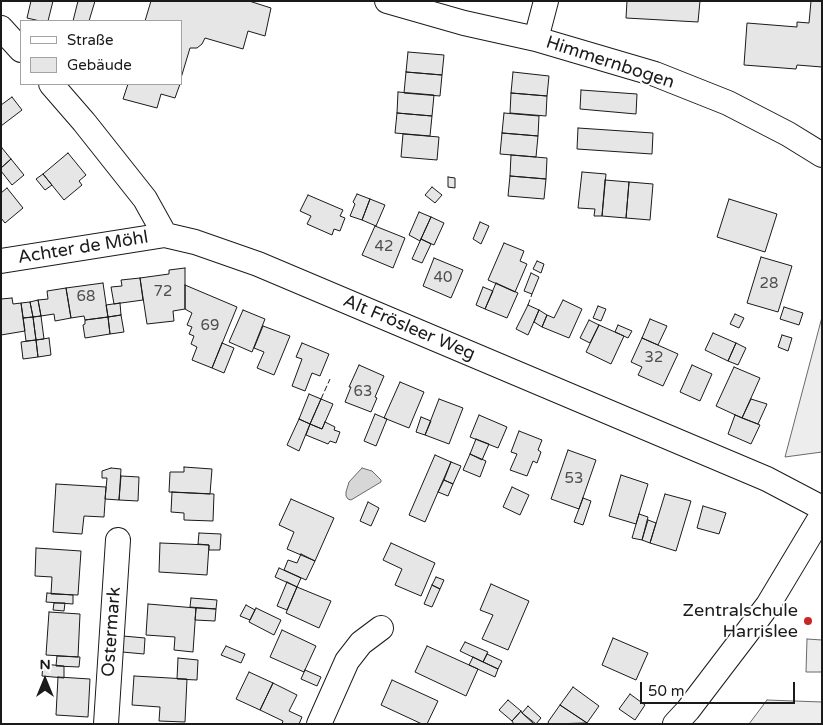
<!DOCTYPE html>
<meta charset="utf-8">
<style>
body{margin:0}
#map{position:relative;width:823px;height:725px;overflow:hidden;background:#fff;font-family:"Varela Round",sans-serif}
canvas{display:block}
.frame{position:absolute;inset:0;border:2px solid #1a1a1a;pointer-events:none}
.legend{position:absolute;left:20px;top:20px;width:162px;height:65px;box-sizing:border-box;background:#fff;border:1px solid #a3a3a3;margin:0;padding:6px 9px;list-style:none;font-size:15px;color:#1a1a1a}
.legend li{display:flex;align-items:center;gap:10px;height:25px}
.legend b{width:25px;border:1px solid #a3a3a3}
.north{position:absolute;left:20px;top:655px;width:50px;height:50px;-webkit-text-stroke:4px #fff;paint-order:stroke;rotate:0deg;font-size:14px;font-weight:700;line-height:20px;text-align:center;color:#1a1a1a}
.north::after{content:'';display:block;margin:auto;width:18px;height:22px;background:#1a1a1a;clip-path:polygon(50% 0,100% 100%,50% 72%,0 100%)}
.scale{position:absolute;left:640px;top:682px;width:155px;height:22px;box-sizing:border-box;border:2px solid #1a1a1a;border-top:0;padding-left:6px;font-size:15px;line-height:18px;white-space:nowrap;color:#1a1a1a;-webkit-text-stroke:4px #fff;paint-order:stroke}
</style>
<div id="map">
<canvas width="823" height="725"></canvas>
<div class="frame"></div>
<ul class="legend">
<li><b style="height:6px;background:#fff"></b>Straße</li>
<li><b style="height:14px;background:#e6e6e6"></b>Gebäude</li>
</ul>
<div class="north">N</div>
<div class="scale">50 m</div>
</div>
<script>
const c = document.querySelector('canvas').getContext('2d');
c.lineJoin = 'round';
function paint(path, color) {
  c.fillStyle = color;
  c.fill(path, 'evenodd');
}
function shape(rows) {
  const path = new Path2D();
  for (const r of rows) {
    path.moveTo(r[0], r[1]);
    for (let i = 2; i < r.length; i += 2) path.lineTo(r[i], r[i + 1]);
  }
  return path;
}
function stroke(path, color, width, dash) {
  c.strokeStyle = color;
  c.lineWidth = width;
  c.lineCap = dash ? 'butt' : 'round';
  c.setLineDash(dash || []);
  c.stroke(path);
}
function write(font, color, halo, rows, align = 'center') {
  c.font = font + ' "Varela Round",sans-serif';
  c.lineWidth = 4;
  c.setLineDash([]);
  c.textBaseline = 'middle';
  c.strokeStyle = halo;
  c.fillStyle = color;
  for (const [text, x, y, turn = 0] of rows) {
    c.save();
    c.translate(x, y);
    c.rotate((+turn || 0) * Math.PI / 180);
    c.textAlign = isNaN(turn) ? turn : align;
    if (halo) c.strokeText(text, 0, 0);
    c.fillText(text, 0, 0);
    c.restore();
  }
}
const built = shape([
 [822,317,822,452,785,457,822,317],
 [807,639,822,640,822,672,806,672,807,639],
 [767,700,822,702,822,724,749,724,767,700]
]);
paint(built, '#ededed');
stroke(built, '#6a6a6a', 1);
const water = shape([
 [362,468,372,471,381,480,381,482,351,500,348,499,346,496,346,492,349,482,362,468]
]);
paint(water, '#d7d7d7');
stroke(water, '#6a6a6a', 1);
const building = shape([
 [31,1,53,1,48,21,40,21,27,18,31,1],
 [78,1,95,1,89,21,73,21,78,1],
 [151,1,249,1,271,8,265,36,248,31,243,49,205,38,202,44,197,48,190,48,181,78,181,21,145,21,151,1],
 [627,1,700,1,698,22,626,18,627,1],
 [811,1,822,1,822,67,797,65,796,69,744,65,747,23,797,27,797,22,809,23,811,1],
 [408,52,444,55,442,75,406,72,408,52],
 [406,72,442,75,440,96,404,93,406,72],
 [513,72,549,76,547,96,511,93,513,72],
 [128,84,180,84,175,98,161,94,157,108,123,99,128,84],
 [581,90,637,94,636,114,580,109,581,90],
 [398,92,434,95,432,116,397,113,398,92],
 [511,93,547,96,546,116,510,113,511,93],
 [12,97,22,110,1,126,1,105,12,97],
 [397,113,432,116,430,136,395,133,397,113],
 [504,113,539,116,538,136,502,133,504,113],
 [578,128,653,133,652,154,577,149,578,128],
 [502,133,538,136,536,157,500,154,502,133],
 [403,134,439,137,437,160,401,157,403,134],
 [2,148,11,159,1,168,1,149,2,148],
 [68,153,86,175,79,181,82,185,64,200,43,174,68,153],
 [511,155,547,158,546,179,510,176,511,155],
 [11,159,24,175,12,185,1,171,1,168,11,159],
 [582,172,606,174,602,216,594,216,595,209,578,208,582,172],
 [43,174,52,185,45,190,36,179,43,174],
 [510,176,546,179,544,199,508,196,510,176],
 [448,177,455,178,455,188,448,187,448,177],
 [605,180,629,182,626,218,602,216,605,180],
 [629,182,653,184,650,220,626,218,629,182],
 [432,187,442,195,435,203,425,195,432,187],
 [7,188,23,208,5,223,1,218,1,193,7,188],
 [357,194,370,199,362,220,350,216,355,204,353,202,357,194],
 [308,195,343,210,340,216,345,218,340,231,334,229,332,235,307,224,311,216,300,211,308,195],
 [370,199,385,205,376,226,362,220,370,199],
 [729,199,777,214,765,252,717,237,729,199],
 [419,212,431,217,420,241,409,235,419,212],
 [431,217,444,223,434,245,421,239,431,217],
 [480,222,489,226,481,244,473,239,480,222],
 [375,226,405,238,393,268,362,255,375,226],
 [421,239,431,244,422,263,412,259,421,239],
 [504,243,524,251,520,261,527,264,515,292,488,280,504,243],
 [761,257,792,266,778,312,747,303,761,257],
 [434,258,463,270,451,298,423,286,434,258],
 [537,261,544,264,541,273,533,269,537,261],
 [185,268,185,309,173,311,174,321,147,324,140,278,169,274,169,270,185,268],
 [531,273,539,277,532,294,524,291,531,273],
 [140,278,143,300,114,304,111,287,122,286,121,280,140,278],
 [103,283,108,317,85,320,84,316,71,318,66,288,103,283],
 [496,283,518,293,507,318,485,309,496,283],
 [185,285,237,307,212,368,192,360,197,347,191,344,194,336,189,334,192,327,187,325,192,313,185,309,185,285],
 [483,287,493,291,485,309,476,305,483,287],
 [66,288,71,318,55,321,54,314,41,316,38,300,48,299,47,291,66,288],
 [12,298,13,304,21,303,25,331,1,335,1,299,12,298],
 [38,300,41,316,33,317,30,302,38,300],
 [563,300,582,309,569,338,542,327,547,315,554,318,563,300],
 [30,302,33,317,23,318,21,303,30,302],
 [120,303,121,315,108,317,106,305,120,303],
 [528,305,539,310,528,335,516,329,528,305],
 [598,306,606,309,601,321,593,318,598,306],
 [784,307,803,313,799,325,780,319,784,307],
 [243,310,265,319,252,352,229,342,243,310],
 [539,310,547,315,542,327,534,322,539,310],
 [735,314,744,318,739,328,730,324,735,314],
 [121,315,124,332,110,334,108,317,121,315],
 [41,316,44,339,36,340,33,317,41,316],
 [33,317,36,340,26,341,23,318,33,317],
 [108,317,110,334,85,338,83,325,85,324,85,320,108,317],
 [650,319,667,326,658,345,642,338,650,319],
 [589,320,599,325,590,343,580,338,589,320],
 [599,325,624,336,611,364,586,352,599,325],
 [618,325,632,331,628,338,615,332,618,325],
 [263,326,290,336,274,375,257,368,264,352,254,348,263,326],
 [713,333,736,343,728,361,705,350,713,333],
 [782,335,792,338,788,351,778,347,782,335],
 [49,338,51,355,38,357,36,340,49,338],
 [642,338,678,354,663,386,638,375,642,367,631,362,642,338],
 [36,340,38,357,23,359,21,342,36,340],
 [222,343,234,348,224,373,212,368,222,343],
 [302,343,329,354,320,376,312,373,305,391,292,386,302,359,296,357,302,343],
 [736,343,746,348,738,365,728,361,736,343],
 [359,365,384,376,375,397,377,398,371,412,345,402,351,387,349,387,359,365],
 [692,365,712,374,700,401,680,392,692,365],
 [734,367,760,378,742,418,716,406,734,367],
 [400,382,424,392,409,428,384,418,400,382],
 [309,394,321,399,310,424,299,419,309,394],
 [321,399,333,404,322,429,310,424,321,399],
 [439,399,463,408,449,444,425,435,439,399],
 [751,399,767,404,758,424,742,418,751,399],
 [375,414,387,419,376,446,364,441,375,414],
 [479,415,507,427,498,448,470,437,479,415],
 [735,415,760,425,751,444,728,434,735,415],
 [421,417,431,421,425,435,416,432,421,417],
 [299,419,310,424,299,451,287,445,299,419],
 [325,422,335,427,334,430,340,432,336,443,330,441,328,444,306,435,310,424,322,429,325,422],
 [519,431,542,440,538,450,541,452,537,463,533,461,527,476,510,470,517,454,511,452,519,431],
 [476,439,489,444,482,460,470,454,476,439],
 [568,450,596,460,579,509,551,499,568,450],
 [470,454,486,461,480,477,463,470,470,454],
 [435,455,451,462,425,522,409,515,435,455],
 [451,462,461,466,453,484,444,480,451,462],
 [184,467,212,469,210,494,169,492,170,472,184,472,184,467],
 [111,468,121,469,119,500,105,499,107,478,102,478,102,471,111,468],
 [621,475,648,484,636,524,609,516,621,475],
 [121,476,139,477,138,501,119,500,121,476],
 [444,480,453,484,448,496,438,492,444,480],
 [56,484,106,487,104,517,84,516,82,534,53,532,56,484],
 [512,487,529,495,520,515,503,507,512,487],
 [172,492,214,494,213,521,184,520,184,513,171,512,172,492],
 [665,494,691,501,676,551,650,543,665,494],
 [583,498,591,501,583,525,574,522,583,498],
 [291,499,334,518,315,561,287,549,294,532,279,525,291,499],
 [368,502,379,508,371,526,360,521,368,502],
 [703,506,726,513,719,534,697,528,703,506],
 [639,514,648,517,642,540,632,538,639,514],
 [648,520,656,523,650,543,642,540,648,520],
 [199,533,221,534,220,550,209,550,209,545,198,544,199,533],
 [160,543,209,545,207,575,159,572,160,543],
 [391,543,435,563,421,596,395,585,402,569,383,560,391,543],
 [36,548,81,551,78,595,51,594,52,577,35,576,36,548],
 [301,554,315,561,306,580,284,570,288,560,297,563,301,554],
 [279,568,301,578,297,587,275,577,279,568],
 [436,577,444,580,440,589,432,585,436,577],
 [287,582,297,587,287,610,277,606,287,582],
 [491,584,529,601,508,650,482,639,493,615,480,610,491,584],
 [432,585,440,589,432,607,424,604,432,585],
 [297,587,331,601,319,628,286,613,297,587],
 [47,593,73,595,73,604,46,602,47,593],
 [191,598,217,600,216,609,190,607,191,598],
 [54,603,65,603,64,611,53,610,54,603],
 [148,604,196,608,193,652,174,650,175,637,146,635,148,604],
 [246,605,255,610,250,620,240,616,246,605],
 [196,608,216,609,215,621,195,620,196,608],
 [256,608,281,620,274,635,249,622,256,608],
 [49,612,80,614,78,657,46,655,49,612],
 [282,630,316,646,304,672,270,657,282,630],
 [123,636,145,638,144,654,122,652,123,636],
 [613,638,648,653,636,680,602,665,613,638],
 [465,642,488,652,483,662,460,651,465,642],
 [226,646,245,654,241,663,221,655,226,646],
 [427,646,478,669,466,696,415,672,427,646],
 [487,654,502,661,498,669,483,662,487,654],
 [57,656,80,657,79,667,56,666,57,656],
 [473,657,498,669,495,677,469,665,473,657],
 [178,658,198,660,197,680,177,679,178,658],
 [43,664,64,666,64,678,42,676,43,664],
 [305,670,321,677,317,686,301,679,305,670],
 [249,672,273,683,260,710,236,699,249,672],
 [134,676,187,679,185,722,159,721,160,707,132,705,134,676],
 [58,677,90,679,88,717,56,715,58,677],
 [392,680,438,701,427,724,422,724,381,705,392,680],
 [273,683,297,695,289,711,302,717,299,724,282,724,283,721,260,710,273,683],
 [573,687,599,706,587,723,560,705,573,687],
 [630,694,645,705,635,720,619,709,630,694],
 [508,700,521,711,512,721,499,710,508,700],
 [560,705,587,723,549,724,548,722,560,705],
 [528,706,541,718,536,724,522,713,528,706],
 [521,711,522,713,534,724,514,724,512,721,521,711]
]);
paint(building, '#e6e6e6');
stroke(building, '#1a1a1a', 1);
const minor = shape([
 [387,1,464,23,536,39,655,74,728,103,788,134,822,155],
 [1,28,21,50],
 [536,39,546,1],
 [51,84,84,122,145,199,165,235],
 [1,261,165,235,195,242,258,264,767,479,822,508],
 [106,724,118,540],
 [319,724,347,661,361,643,381,628],
 [675,724,688,710,768,605,822,515]
]);
stroke(minor, '#1a1a1a', 26);
stroke(minor, '#fff', 24);
stroke(shape([
 [528,305,532,294],
 [321,399,330,379]
]), '#1a1a1a', 1, [6, 2.5]);
for (const [x, y, r, color] of [
 [808,621,5,"#c62828"]
]) {
  const dot = new Path2D();
  dot.arc(x, y, r, 0, 2 * Math.PI);
  c.fillStyle = color;
  c.fill(dot);
  stroke(dot, '#fff', 2);
}
write('15px', '#4d4d4d', null, [
 ["42",384,247],
 ["40",443,278],
 ["28",769,284],
 ["72",163,292],
 ["68",86,297],
 ["69",210,326],
 ["32",654,358],
 ["63",363,392],
 ["53",574,479]
]);
write('18px', '#1a1a1a', '#fff', [
 ["Himmernbogen",610,63,18],
 ["Achter de Möhl",83,248,-9],
 ["Alt Frösleer Weg",409,328,23],
 ["Ostermark",112,632,-86]
]);
write('18px', '#1a1a1a', '#fff', [
 ["Zentralschule",798,611],
 ["Harrislee",798,632]
], 'right');
</script>
